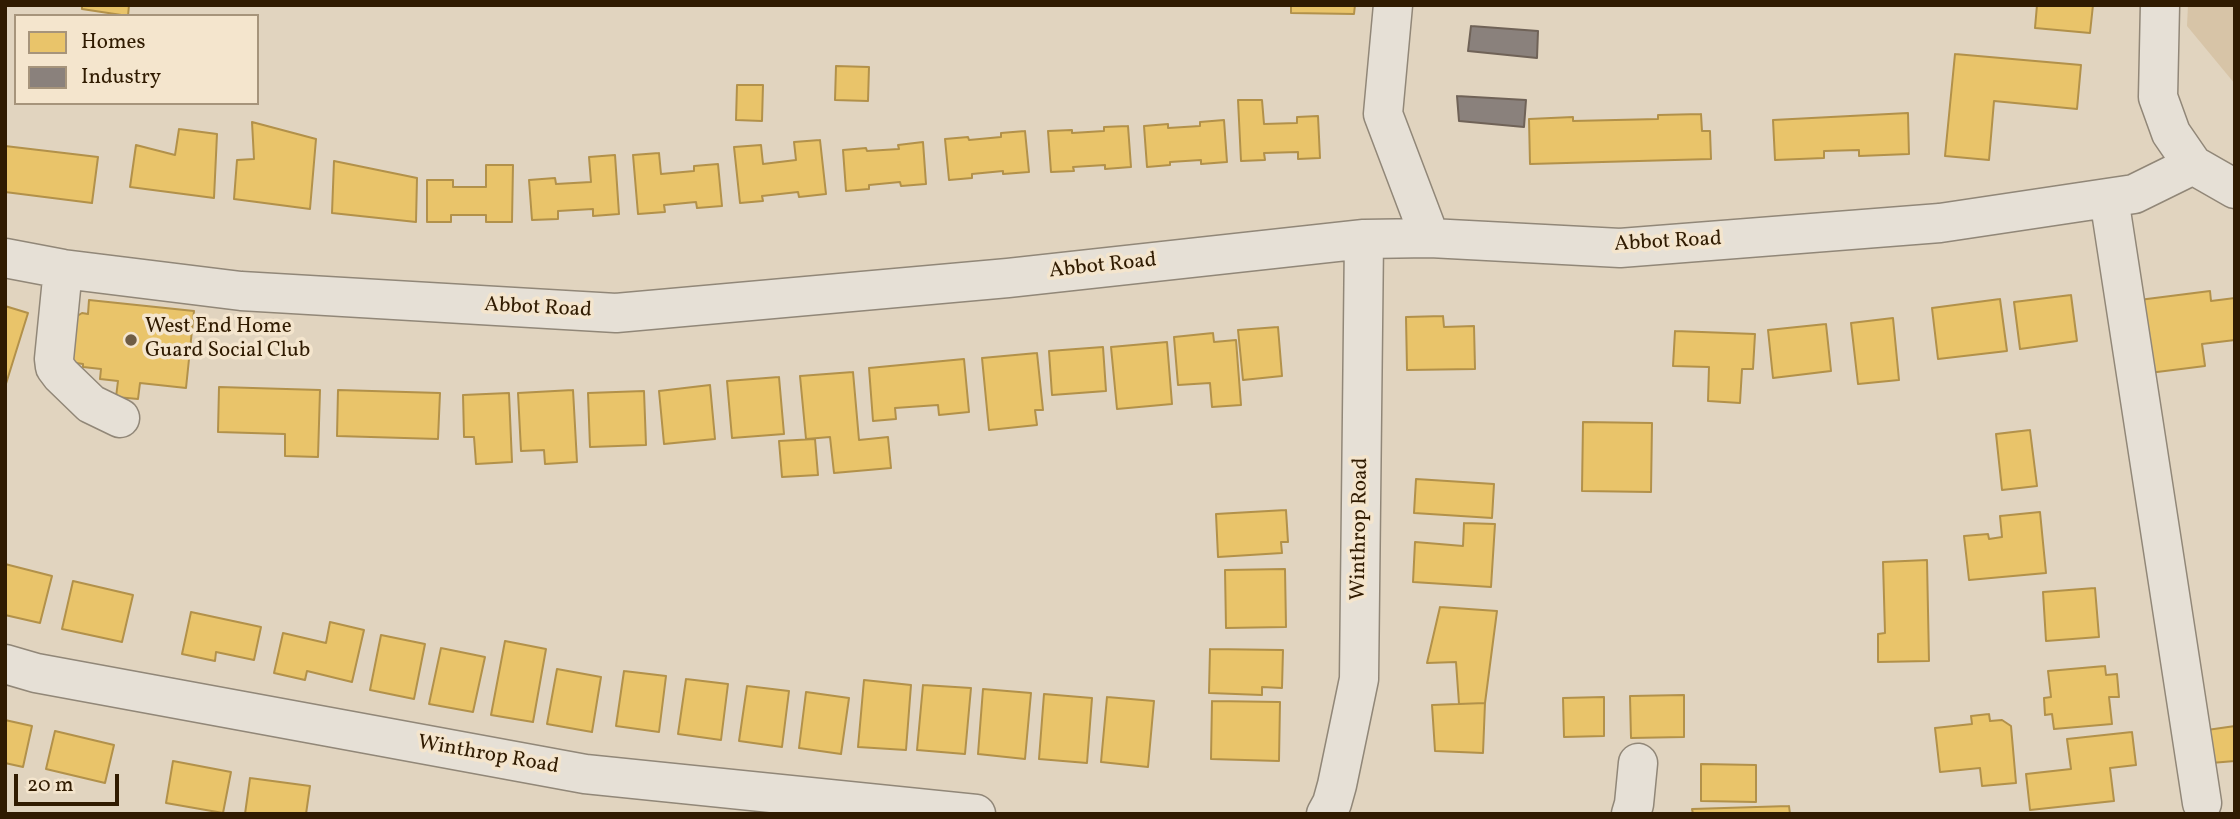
<!DOCTYPE html>
<style>
body{margin:0}
#map{position:relative;width:2240px;height:819px;overflow:hidden;background:#e1d4bf;font-family:Vollkorn,serif}
canvas{display:block}
.frame{position:absolute;inset:0;border:7px solid #301b01;pointer-events:none}
.legend{position:absolute;left:14px;top:14px;width:245px;height:91px;box-sizing:border-box;background:#f4e5cd;border:2px solid #a6947b;margin:0;padding:9px 12px;list-style:none;font-size:21px;color:#301b01}
.legend li{display:flex;align-items:center;gap:14px;height:35px}
.legend b{width:35px;border:2px solid #a6947b}
.scale{position:absolute;left:14px;top:774px;width:105px;height:32px;box-sizing:border-box;border:4px solid #301b01;border-top:0;padding-left:9px;font-size:21px;line-height:24px;white-space:nowrap;color:#301b01;-webkit-text-stroke:5px #f4e5cd;paint-order:stroke}
</style>
<div id="map">
<canvas width="2240" height="819"></canvas>
<div class="frame"></div>
<ul class="legend">
<li><b style="height:19px;background:#e9c46a"></b>Homes</li>
<li><b style="height:19px;background:#8a817c"></b>Industry</li>
</ul>
<div class="scale">20 m</div>
</div>
<script>
const c = document.querySelector('canvas').getContext('2d');
c.lineJoin = 'round';
function paint(path, color) {
  c.fillStyle = color;
  c.fill(path, 'evenodd');
}
function shape(rows) {
  const path = new Path2D();
  for (const r of rows) {
    path.moveTo(r[0], r[1]);
    for (let i = 2; i < r.length; i += 2) path.lineTo(r[i], r[i + 1]);
  }
  return path;
}
function stroke(path, color, width, dash) {
  c.strokeStyle = color;
  c.lineWidth = width;
  c.lineCap = dash ? 'butt' : 'round';
  c.setLineDash(dash || []);
  c.stroke(path);
}
function write(font, color, halo, rows, align = 'center') {
  c.font = font + ' Vollkorn,serif';
  c.lineWidth = 7;
  c.setLineDash([]);
  c.textBaseline = 'middle';
  c.strokeStyle = halo;
  c.fillStyle = color;
  for (const [text, x, y, turn = 0] of rows) {
    c.save();
    c.translate(x, y);
    c.rotate((+turn || 0) * Math.PI / 180);
    c.textAlign = isNaN(turn) ? turn : align;
    if (halo) c.strokeText(text, 0, 0);
    c.fillText(text, 0, 0);
    c.restore();
  }
}
paint(shape([
 [2188,5,2235,5,2235,84,2187,26]
]), '#d7c4a7');
const homes = shape([
 [82,5,129,5,128,16,82,9,82,5],
 [1291,5,1355,5,1354,14,1291,13,1291,5],
 [2037,5,2093,5,2090,33,2035,28,2037,5],
 [1955,54,2081,65,2077,109,1994,101,1989,160,1945,156,1955,54],
 [836,66,869,67,868,101,835,100,836,66],
 [737,85,763,85,762,121,736,120,737,85],
 [1238,100,1262,100,1264,124,1297,123,1297,117,1318,116,1320,158,1298,159,1298,152,1264,153,1265,160,1241,161,1238,100],
 [1908,113,1909,154,1859,156,1859,150,1824,151,1824,158,1775,160,1773,120,1908,113],
 [1701,114,1702,131,1710,131,1711,159,1530,164,1529,119,1573,117,1573,121,1658,119,1658,115,1701,114],
 [1224,120,1227,162,1201,164,1201,160,1170,162,1170,165,1147,167,1144,126,1168,124,1168,128,1200,126,1200,122,1224,120],
 [252,122,316,139,310,209,234,199,237,160,254,159,252,122],
 [1128,126,1131,167,1105,169,1105,165,1073,167,1074,171,1051,172,1048,131,1072,130,1072,133,1104,131,1104,127,1128,126],
 [179,129,217,134,214,198,130,187,136,145,175,155,179,129],
 [1025,131,1029,172,1003,174,1003,171,972,174,972,178,949,180,945,139,968,137,969,140,1001,137,1001,133,1025,131],
 [820,140,826,194,799,197,798,192,762,196,763,201,740,203,734,147,761,145,763,164,796,160,794,142,820,140],
 [923,142,926,184,901,186,900,182,869,185,869,189,846,191,843,150,866,148,867,151,899,149,898,145,923,142],
 [5,146,98,157,92,203,5,192,5,146],
 [659,153,661,174,694,171,694,166,718,164,722,206,697,208,696,202,664,205,665,212,638,214,633,155,659,153],
 [615,155,619,214,593,216,593,209,558,211,558,219,532,220,529,180,555,178,556,184,591,182,589,157,615,155],
 [334,161,417,178,416,222,332,213,334,161],
 [486,165,513,165,512,222,486,222,486,215,451,215,451,222,427,222,427,180,453,180,453,187,486,187,486,165],
 [2210,291,2211,301,2235,298,2235,340,2202,344,2205,366,2149,373,2139,300,2210,291],
 [2071,295,2077,341,2020,349,2014,302,2071,295],
 [2000,299,2007,351,1938,359,1932,308,2000,299],
 [89,300,194,311,186,388,140,383,138,399,116,397,118,381,100,379,101,369,83,367,83,364,69,362,74,318,82,313,88,314,89,300],
 [5,306,28,313,5,387,5,306],
 [1443,316,1444,327,1474,326,1475,369,1407,370,1406,317,1443,316],
 [1893,318,1899,380,1858,384,1851,323,1893,318],
 [1826,324,1831,371,1773,378,1768,330,1826,324],
 [1278,327,1282,376,1243,380,1238,330,1278,327],
 [1675,331,1755,334,1753,369,1742,369,1740,403,1708,401,1709,367,1673,366,1675,331],
 [1213,333,1214,342,1236,340,1241,405,1212,407,1210,383,1178,385,1174,337,1213,333],
 [1167,342,1172,404,1117,409,1111,347,1167,342],
 [1103,347,1106,391,1052,395,1049,351,1103,347],
 [1037,353,1043,410,1035,410,1037,425,989,430,982,358,1037,353],
 [964,359,969,412,939,415,938,405,895,408,896,419,873,421,869,368,964,359],
 [853,372,859,440,888,437,891,468,834,473,830,437,806,439,800,376,853,372],
 [779,377,784,434,732,438,727,381,779,377],
 [710,385,715,439,664,444,659,391,710,385],
 [219,387,320,390,318,457,285,456,285,434,218,432,219,387],
 [338,390,440,393,438,439,337,436,338,390],
 [573,390,577,462,545,464,544,450,521,451,518,393,573,390],
 [644,391,646,445,590,447,588,393,644,391],
 [509,393,512,462,476,464,474,437,464,437,463,395,509,393],
 [1583,422,1652,423,1651,492,1582,491,1583,422],
 [2030,430,2037,486,2002,490,1996,434,2030,430],
 [815,439,818,475,782,477,779,441,815,439],
 [1416,479,1494,484,1492,518,1414,513,1416,479],
 [1286,510,1288,542,1281,542,1282,553,1218,557,1216,514,1286,510],
 [2040,512,2046,573,1969,580,1964,536,1988,534,1989,539,2002,537,2000,516,2040,512],
 [1464,523,1495,524,1491,587,1413,582,1415,542,1463,546,1464,523],
 [1927,560,1929,661,1878,662,1878,634,1885,633,1883,562,1927,560],
 [5,564,52,576,40,623,5,615,5,564],
 [1285,569,1286,627,1226,628,1225,570,1285,569],
 [73,581,133,595,122,642,62,629,73,581],
 [2095,588,2099,637,2046,641,2043,592,2095,588],
 [1440,607,1497,611,1485,703,1459,704,1456,662,1427,663,1440,607],
 [191,612,261,627,254,660,216,652,215,661,182,654,191,612],
 [330,622,364,630,352,682,307,671,305,680,274,673,283,633,326,643,330,622],
 [381,635,425,644,414,699,370,690,381,635],
 [505,641,546,649,533,722,491,715,505,641],
 [441,648,485,657,473,712,429,704,441,648],
 [1210,649,1283,650,1282,688,1262,687,1262,695,1209,693,1210,649],
 [2105,666,2106,675,2117,674,2119,697,2109,697,2112,724,2054,729,2052,714,2045,715,2044,698,2051,697,2048,671,2105,666],
 [557,669,601,677,592,732,547,724,557,669],
 [624,671,666,676,659,732,616,726,624,671],
 [686,679,728,684,721,740,678,734,686,679],
 [864,680,911,685,906,750,858,747,864,680],
 [923,685,971,688,965,754,917,750,923,685],
 [747,686,789,691,782,747,739,741,747,686],
 [983,689,1031,693,1025,759,978,754,983,689],
 [806,692,849,698,841,754,799,748,806,692],
 [1044,694,1092,698,1087,763,1039,759,1044,694],
 [1684,695,1684,737,1631,738,1630,696,1684,695],
 [1107,697,1154,701,1148,767,1101,762,1107,697],
 [1604,697,1604,736,1564,737,1563,698,1604,697],
 [1212,701,1280,702,1279,761,1211,759,1212,701],
 [1485,703,1483,753,1435,751,1432,705,1485,703],
 [1989,714,1990,721,2002,720,2011,726,2016,783,1982,786,1980,768,1940,772,1935,728,1972,724,1971,716,1989,714],
 [5,720,32,726,23,767,5,763,5,720],
 [2235,726,2235,763,2235,761,2211,763,2207,730,2235,726],
 [55,731,114,745,105,783,46,769,55,731],
 [2132,732,2136,765,2110,768,2114,801,2030,810,2026,774,2071,769,2067,739,2132,732],
 [173,761,231,772,223,813,166,803,173,761],
 [1701,764,1756,765,1756,802,1701,801,1701,764],
 [250,778,310,786,306,814,245,814,250,778],
 [1789,806,1790,814,1693,814,1692,809,1789,806]
]);
paint(homes, '#e9c46a');
stroke(homes, '#b2914a', 2);
const industry = shape([
 [1471,26,1538,31,1537,58,1468,51,1471,26],
 [1457,96,1526,100,1524,127,1459,121,1457,96]
]);
paint(industry, '#8a817c');
stroke(industry, '#6f6257', 2);
const minor = shape([
 [1393,5,1383,114,1430,238],
 [2160,5,2158,97,2171,133,2193,165,2235,189],
 [2109,198,2202,803],
 [5,258,63,269,241,291,616,313,1008,278,1364,239,1430,238,1620,248,1940,223,2134,194,2193,165],
 [63,269,54,359,55,367,61,375,91,404,120,418],
 [5,664,36,673,585,774,976,814],
 [1326,814,1332,803,1337,785,1359,679,1364,239],
 [1631,814,1634,804,1638,763]
]);
stroke(minor, '#918778', 41);
stroke(minor, '#e6e0d6', 38);
for (const [x, y, r, color] of [
 [131,340,7,"#6e5c44"]
]) {
  const dot = new Path2D();
  dot.arc(x, y, r, 0, 2 * Math.PI);
  c.fillStyle = color;
  c.fill(dot);
  stroke(dot, '#f4e5cd', 2.5);
}
write('21px', '#301b01', '#f4e5cd', [
 ["Abbot Road",1668,243,-3],
 ["Abbot Road",1103,267,-6],
 ["Abbot Road",538,309,3],
 ["Winthrop Road",1361,529,-89],
 ["Winthrop Road",488,756,10]
]);
write('21px', '#301b01', '#f4e5cd', [
 ["West End Home",145,328],
 ["Guard Social Club",145,352]
], 'left');
</script>
